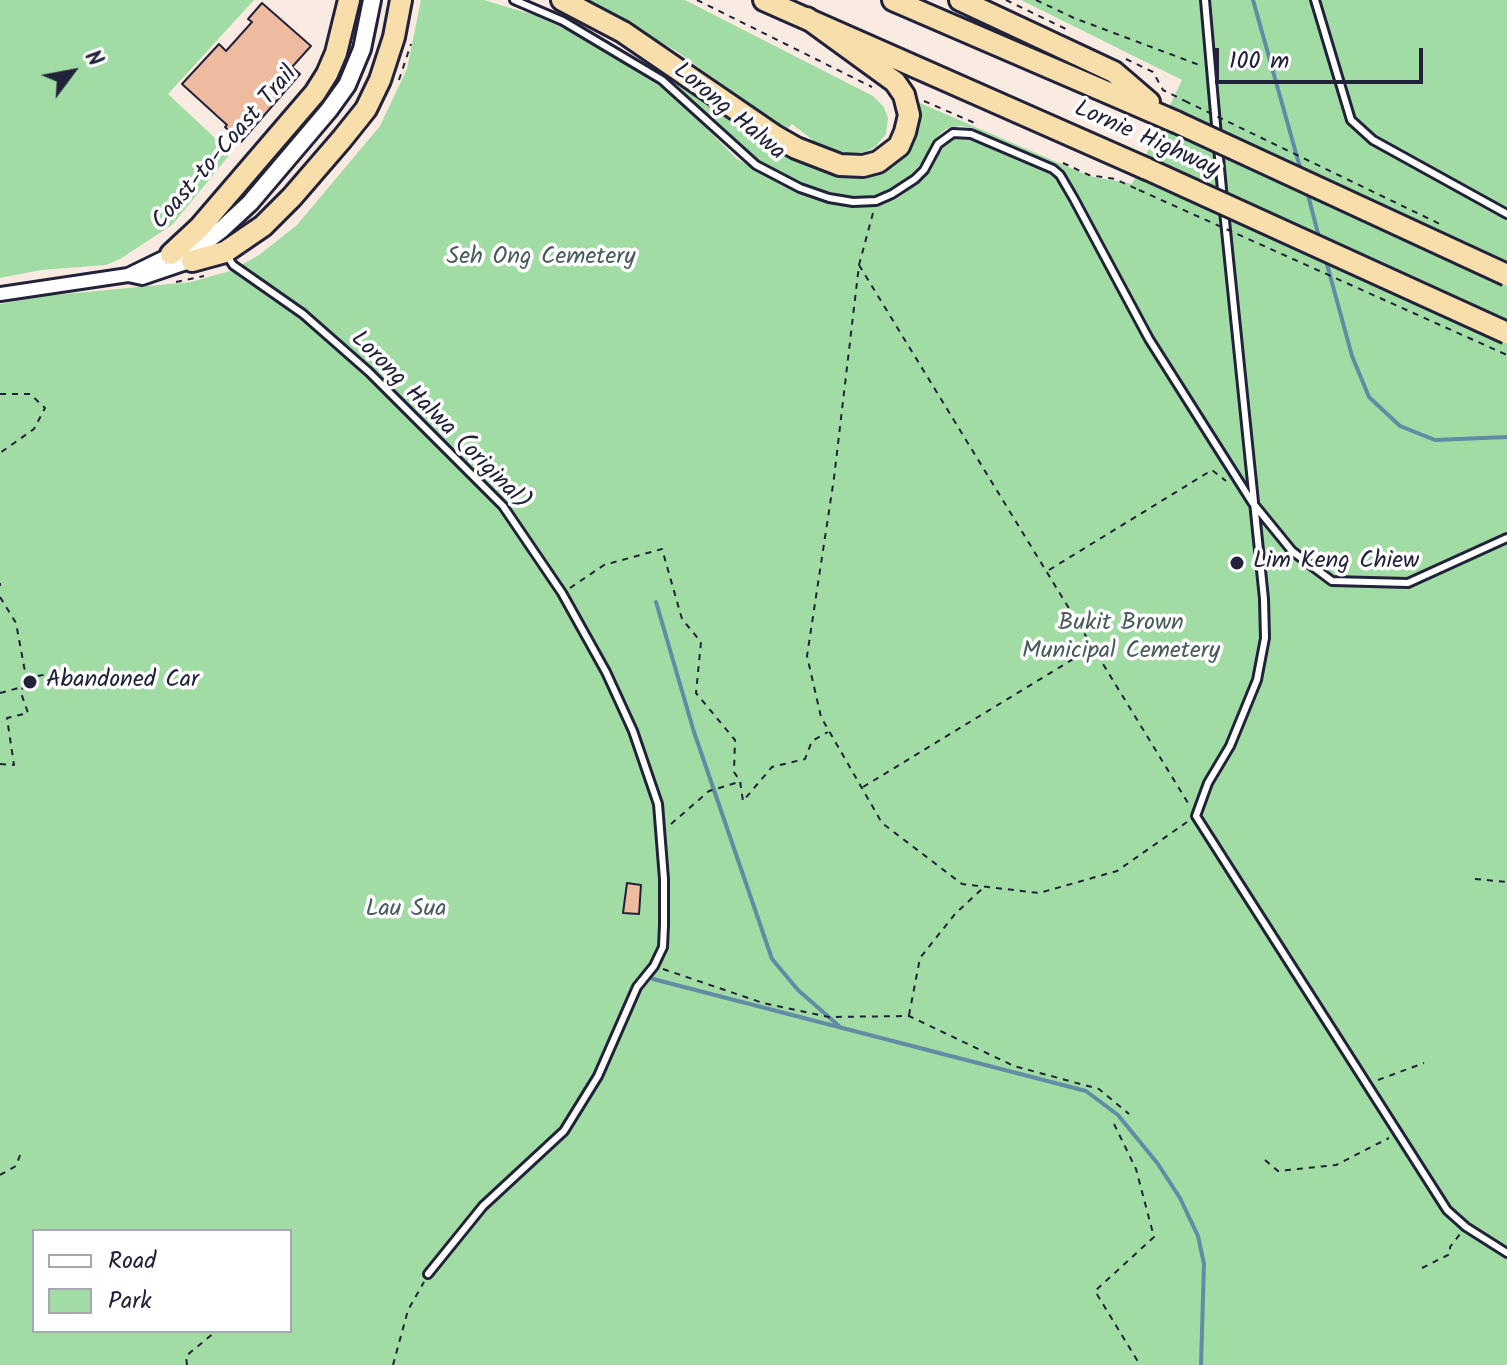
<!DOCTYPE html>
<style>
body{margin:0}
#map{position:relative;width:1507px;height:1365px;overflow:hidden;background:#faebe2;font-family:Kalam,sans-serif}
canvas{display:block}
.legend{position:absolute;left:32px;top:1229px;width:260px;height:104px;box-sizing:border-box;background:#fff;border:2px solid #a7a7b1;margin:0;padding:10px 14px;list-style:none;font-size:24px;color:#22223b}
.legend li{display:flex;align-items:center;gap:16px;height:40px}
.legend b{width:40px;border:2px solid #a7a7b1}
.north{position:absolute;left:32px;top:32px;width:80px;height:80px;-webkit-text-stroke:6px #fff;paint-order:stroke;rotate:58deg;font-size:22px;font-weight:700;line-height:32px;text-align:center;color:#22223b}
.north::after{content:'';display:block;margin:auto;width:28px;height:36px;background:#22223b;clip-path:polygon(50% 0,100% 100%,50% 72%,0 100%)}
.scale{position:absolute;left:1215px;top:48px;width:208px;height:36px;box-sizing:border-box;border:4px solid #22223b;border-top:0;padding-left:10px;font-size:24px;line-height:28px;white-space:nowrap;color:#22223b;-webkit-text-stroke:6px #fff;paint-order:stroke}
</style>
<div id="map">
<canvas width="1507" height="1365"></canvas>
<ul class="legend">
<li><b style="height:10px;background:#fff"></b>Road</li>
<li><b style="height:22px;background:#a0dca3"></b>Park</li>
</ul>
<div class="north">N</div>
<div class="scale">100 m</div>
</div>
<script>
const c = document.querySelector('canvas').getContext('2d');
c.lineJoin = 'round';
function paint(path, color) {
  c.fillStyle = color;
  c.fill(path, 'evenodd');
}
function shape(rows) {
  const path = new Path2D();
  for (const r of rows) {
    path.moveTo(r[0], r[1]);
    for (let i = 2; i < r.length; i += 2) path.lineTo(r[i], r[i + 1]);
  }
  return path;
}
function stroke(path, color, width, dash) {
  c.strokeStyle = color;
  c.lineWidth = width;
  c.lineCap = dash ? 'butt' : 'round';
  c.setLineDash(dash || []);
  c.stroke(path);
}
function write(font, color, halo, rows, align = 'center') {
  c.font = font + ' Kalam,sans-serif';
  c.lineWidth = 7;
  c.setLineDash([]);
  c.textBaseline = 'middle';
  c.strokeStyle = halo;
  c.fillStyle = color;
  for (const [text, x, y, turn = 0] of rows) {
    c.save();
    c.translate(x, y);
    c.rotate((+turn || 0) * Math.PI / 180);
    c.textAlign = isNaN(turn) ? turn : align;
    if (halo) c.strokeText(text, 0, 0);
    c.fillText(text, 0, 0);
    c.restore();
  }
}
paint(shape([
 [0,0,254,0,168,94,231,153,172,225,120,259,106,265,41,270,0,278],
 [421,0,484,0,537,16,586,39,673,95,737,159,790,189,849,206,870,206,895,200,924,179,945,144,975,128,959,126,946,129,936,138,923,161,905,181,877,195,852,198,803,184,763,163,741,147,676,85,678,81,773,151,778,146,880,171,913,100,1089,176,1132,184,1182,80,1021,0,1507,0,1507,1365,0,1365,0,304,44,296,191,282,230,271,259,255,297,225,380,126,407,69],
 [34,1231,290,1231,290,1331,34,1331],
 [589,0,685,0,873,96,884,107,888,118,886,134,875,147,865,152,849,154,814,141,792,124,786,130,676,51]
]), '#a0dca3');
stroke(shape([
 [1253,0,1301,171],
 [1307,191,1320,241],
 [1325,257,1352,356,1369,397,1400,426,1435,440,1507,437],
 [656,602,694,732,772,959,798,990,839,1026],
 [653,979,1086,1091,1118,1115,1158,1164,1180,1198,1198,1236,1204,1264,1201,1365]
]), '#628ca6', 4);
const building = shape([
 [262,3,311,46,292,67,300,74,241,142,225,127,227,125,182,84,219,44,226,51,252,22,248,19,262,3],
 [627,883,641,885,639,914,623,913,627,883]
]);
paint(building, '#eebb9f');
stroke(building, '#22223b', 2);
const service = shape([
 [514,0,563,21,662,80,756,165,800,188,829,198,853,202,876,201,892,194,915,179,924,170,938,144,953,133,971,134,1053,169,1060,175,1074,199,1149,339,1252,502,1292,551,1332,581,1408,583,1507,538],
 [1205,0,1217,136],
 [1315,0,1351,120,1373,140,1507,214],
 [1218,147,1223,200],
 [1224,211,1264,599,1265,638,1257,680,1230,746,1208,783,1196,816,1447,1210,1466,1227,1507,1253],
 [226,254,233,265,303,314,369,372,503,506,562,593,606,672,633,731,658,804,664,879,664,925,663,947,654,966,637,987,598,1076,564,1131,483,1206,428,1274]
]);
const minor = shape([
 [128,275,171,254],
 [0,294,128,275,142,278,192,261]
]);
const tertiary = shape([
 [171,254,194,250,222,229,250,203,329,110,347,85,362,49,372,0]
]);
const trunk = shape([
 [562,0,623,32,775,136,796,148,840,165,863,166,878,162,899,146,905,132,909,115,904,95,895,82,807,18],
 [764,0,1147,169],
 [893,0,1176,122],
 [960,0,1114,72,1149,102],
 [171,254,200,227,315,93,327,74,336,53,349,0],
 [192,261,225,252,263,226,292,197,342,139,366,109,380,80,394,37,401,0]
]);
stroke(service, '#22223b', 12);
stroke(minor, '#22223b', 18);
stroke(tertiary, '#22223b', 22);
stroke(trunk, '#22223b', 26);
stroke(shape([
 [697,0,872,87],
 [1006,0,1070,31],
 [1036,0,1074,18,1202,66],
 [1126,59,1153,72,1163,90,1185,101],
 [399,80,411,44],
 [924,101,977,124],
 [1063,163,1089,175,1115,179,1139,190],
 [873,213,859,265,834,478,807,656,821,717,882,823,962,884,1039,893,1117,871,1187,822],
 [859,265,1188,803],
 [176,282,204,276],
 [0,394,30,394,45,408,34,429,0,453],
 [1049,570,1212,470,1226,481],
 [0,583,0,586],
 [570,588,604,565,662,549,682,619,701,642,696,693,735,740,734,772,740,781,743,801,772,767,805,759,812,741,828,732],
 [0,597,16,623,26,677],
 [0,693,22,687],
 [0,764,14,765,7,718,28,713,21,693,26,678,54,673],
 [863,787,1093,647],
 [671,824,709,791,739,782],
 [1475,879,1507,882],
 [663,969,763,1003,829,1017,909,1016,1014,1066,1099,1089,1129,1114],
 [909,1015,920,958,955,914,984,887],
 [1378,1080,1424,1063],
 [1114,1124,1136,1169,1154,1237,1095,1291,1140,1365],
 [1265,1160,1278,1171,1336,1165,1389,1138],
 [0,1175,16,1166,22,1150],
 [1422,1268,1450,1254,1450,1247,1460,1234],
 [187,1365,186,1356,215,1332],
 [393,1365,408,1310,424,1282]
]), '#22223b', 2, [6, 6]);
stroke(service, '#fff', 6);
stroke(minor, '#fff', 12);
stroke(tertiary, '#fff', 16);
stroke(trunk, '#f8deab', 20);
const trunkBridge = shape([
 [1176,122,1507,275],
 [1147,169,1507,333]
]);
stroke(trunkBridge, '#22223b', 26, []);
stroke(shape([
 [1185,101,1444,226],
 [1139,190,1507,355]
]), '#22223b', 2, [6, 6]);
stroke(trunkBridge, '#f8deab', 20);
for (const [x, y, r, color] of [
 [1237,563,8,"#22223b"],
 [30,682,8,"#22223b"]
]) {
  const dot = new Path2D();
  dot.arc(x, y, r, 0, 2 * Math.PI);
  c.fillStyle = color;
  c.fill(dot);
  stroke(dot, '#fff', 3);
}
write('24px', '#22223b', '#fff', [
 ["Lorong Halwa",728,113,40],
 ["Lornie Highway",1146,141,24],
 ["Coast-to-Coast Trail",226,149,-49],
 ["Lorong Halwa (original)",439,422,45]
]);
write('24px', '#485a5a', '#fff', [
 ["Seh Ong Cemetery",541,259],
 ["Bukit Brown",1121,625],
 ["Municipal Cemetery",1121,653],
 ["Lau Sua",406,911]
]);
write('24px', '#22223b', '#fff', [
 ["Lim Keng Chiew",1253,563],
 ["Abandoned Car",46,682]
], 'left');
</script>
